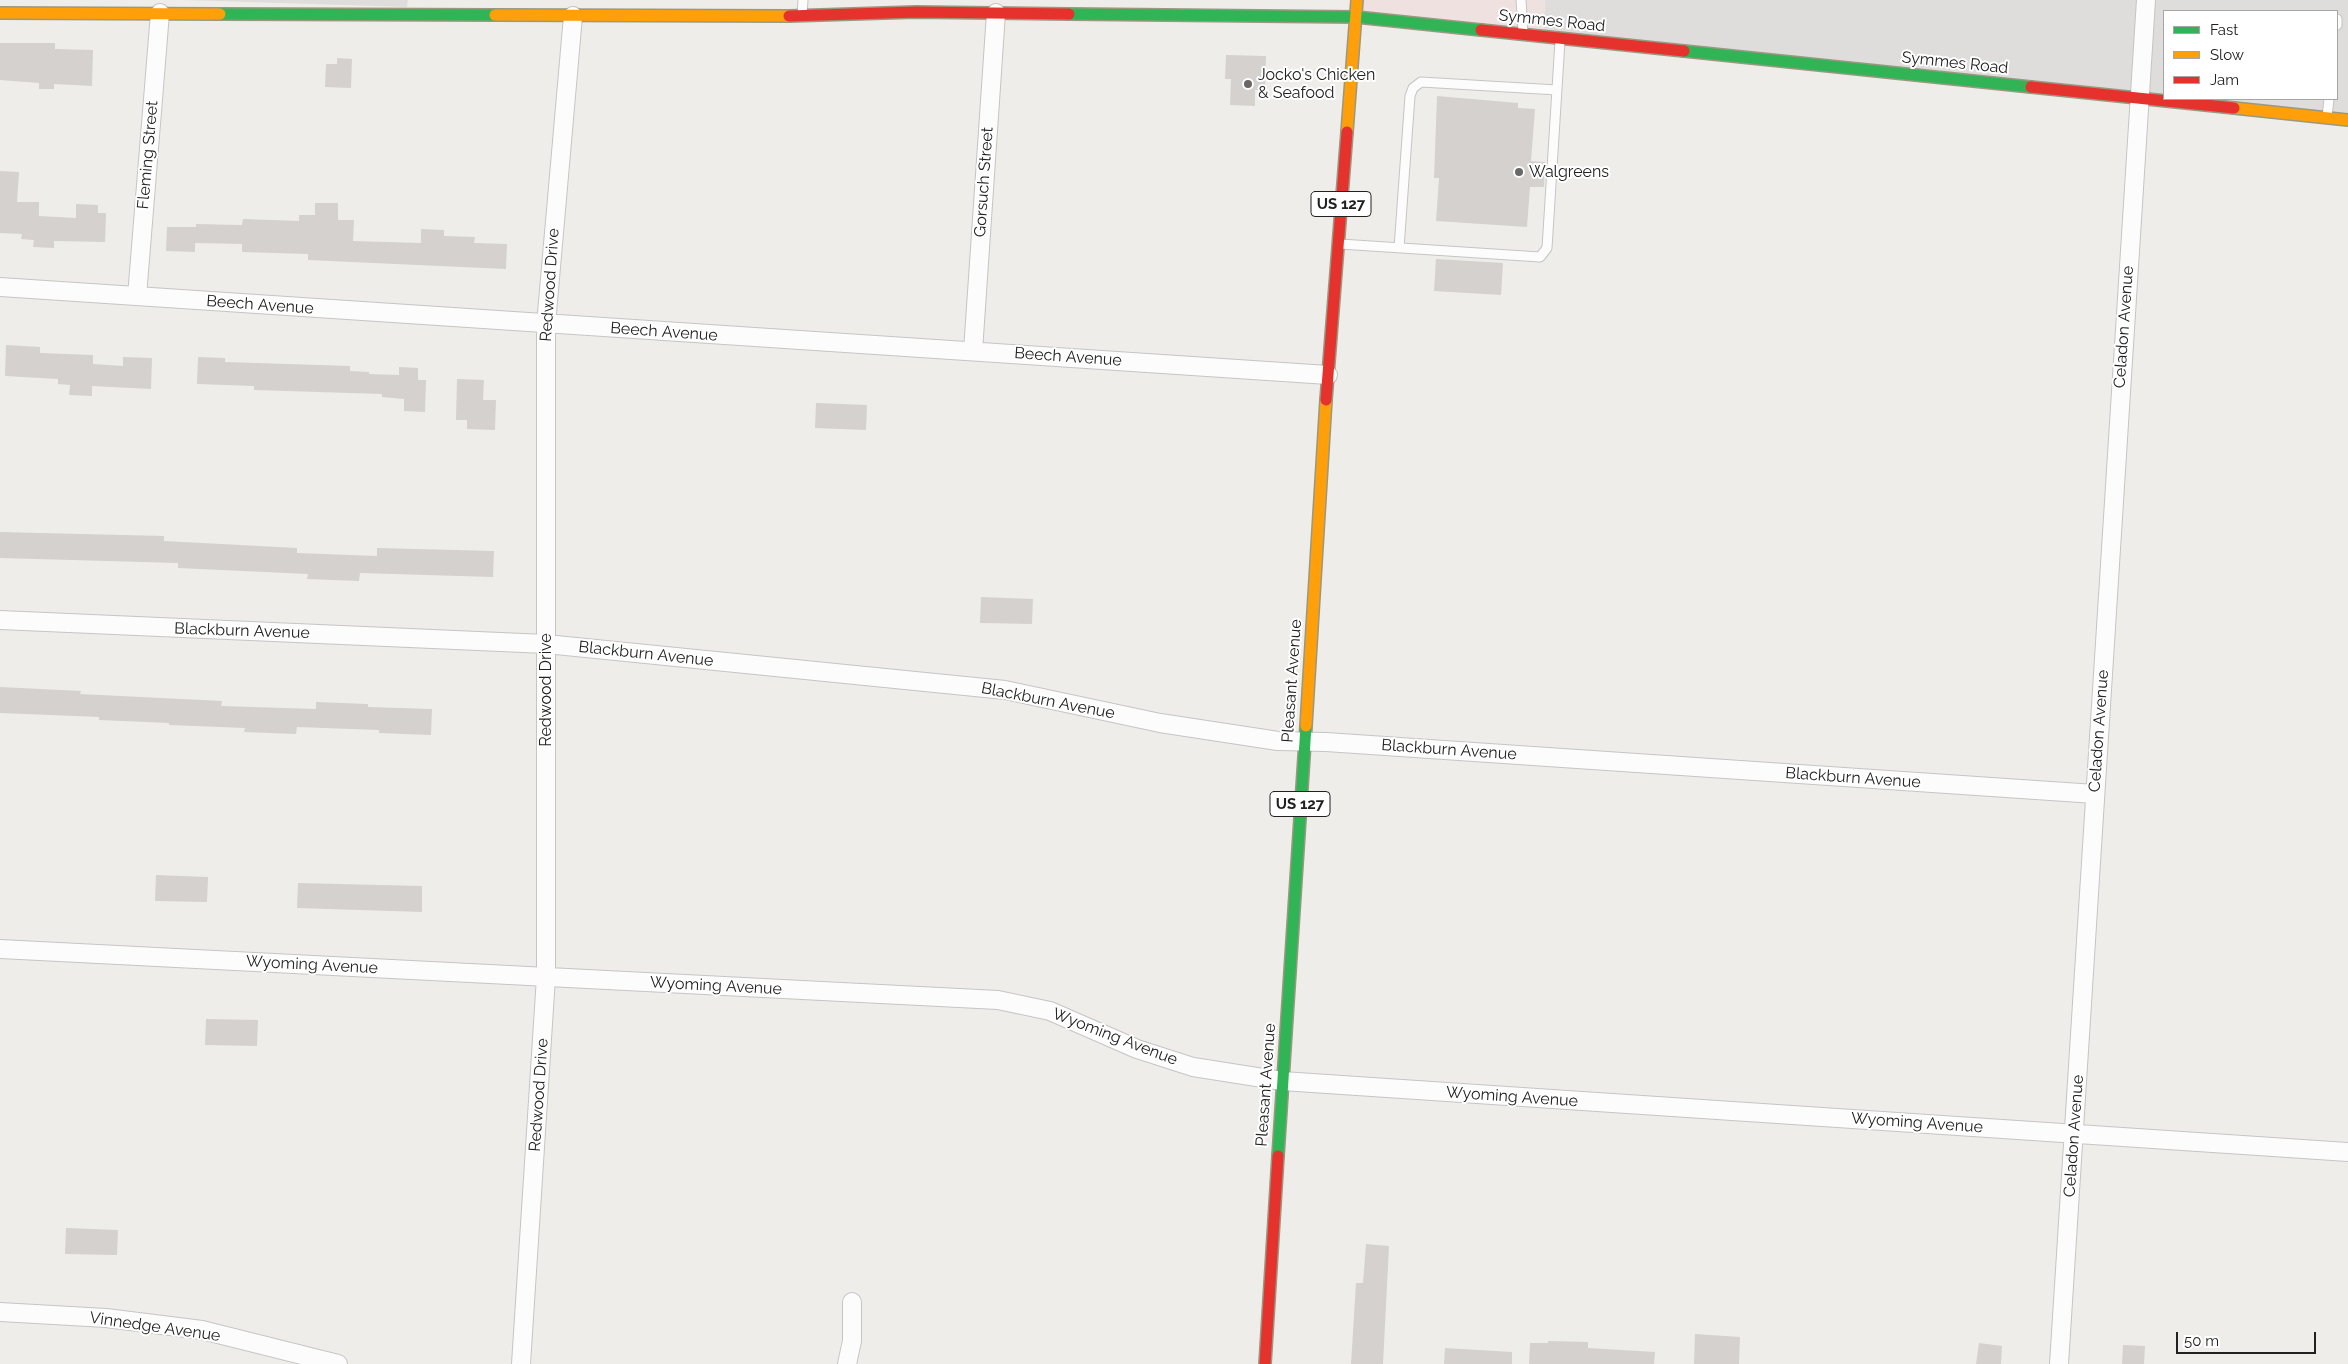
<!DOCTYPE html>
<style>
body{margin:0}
#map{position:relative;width:2348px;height:1364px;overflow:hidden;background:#efedea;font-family:Raleway,sans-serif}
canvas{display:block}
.legend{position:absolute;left:2163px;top:10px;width:175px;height:90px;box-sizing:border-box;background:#fff;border:1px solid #a6a6a6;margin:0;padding:6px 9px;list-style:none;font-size:15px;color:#212121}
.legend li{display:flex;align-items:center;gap:10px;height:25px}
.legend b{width:25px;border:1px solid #a6a6a6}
.scale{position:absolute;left:2176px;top:1332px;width:140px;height:22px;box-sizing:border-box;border:2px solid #212121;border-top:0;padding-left:6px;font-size:15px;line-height:18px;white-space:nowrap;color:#212121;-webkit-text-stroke:4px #fff;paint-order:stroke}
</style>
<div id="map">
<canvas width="2348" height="1364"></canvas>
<ul class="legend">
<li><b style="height:6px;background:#30b455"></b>Fast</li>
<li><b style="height:6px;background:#ff9f0a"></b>Slow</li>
<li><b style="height:6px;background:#e5322d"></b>Jam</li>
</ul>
<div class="scale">50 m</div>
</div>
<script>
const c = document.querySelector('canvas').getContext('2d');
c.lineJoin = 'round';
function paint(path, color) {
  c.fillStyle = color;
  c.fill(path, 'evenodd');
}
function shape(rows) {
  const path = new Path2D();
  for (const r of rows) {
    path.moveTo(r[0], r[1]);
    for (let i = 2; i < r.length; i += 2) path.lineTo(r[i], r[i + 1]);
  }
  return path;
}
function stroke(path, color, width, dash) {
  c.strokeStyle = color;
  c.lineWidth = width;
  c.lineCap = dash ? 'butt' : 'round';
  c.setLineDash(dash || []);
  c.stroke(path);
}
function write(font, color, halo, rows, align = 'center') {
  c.font = font + ' Raleway,sans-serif';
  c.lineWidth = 4;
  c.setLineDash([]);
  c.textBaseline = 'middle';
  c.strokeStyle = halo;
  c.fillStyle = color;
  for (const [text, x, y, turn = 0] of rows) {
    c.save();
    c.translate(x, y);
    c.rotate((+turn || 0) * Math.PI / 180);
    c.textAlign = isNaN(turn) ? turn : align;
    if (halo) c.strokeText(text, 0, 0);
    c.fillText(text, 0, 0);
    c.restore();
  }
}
paint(shape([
 [185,0,408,0,407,7],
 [1545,0,2348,0,2348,119,1543,36],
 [2164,11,2337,11,2337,99,2164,99]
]), '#dedddb');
paint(shape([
 [1357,0,1545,0,1543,36,1356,17]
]), '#f0e1e1');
paint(shape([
 [0,43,55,43,55,49,93,50,92,86,54,84,54,89,39,89,39,83,0,80],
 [1226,55,1266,56,1265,90,1255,90,1255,106,1230,105,1231,79,1225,79],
 [337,58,352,59,351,88,325,87,326,64,337,64],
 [1437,96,1518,103,1518,108,1535,109,1531,161,1545,162,1544,187,1530,187,1527,227,1436,221,1439,178,1434,178],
 [0,171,19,172,17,202,39,202,39,216,76,218,76,204,98,205,98,213,106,213,105,242,54,241,54,248,33,247,34,240,21,239,22,234,0,233],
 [315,203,338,203,338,220,354,220,353,241,421,243,421,229,444,230,444,236,475,237,474,243,507,244,506,269,308,260,308,254,242,252,242,244,195,243,195,252,166,251,167,227,196,227,196,224,242,225,243,219,299,221,299,215,315,215],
 [1436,259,1503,263,1501,295,1434,291],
 [6,345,40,347,40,353,93,355,93,364,123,366,123,357,152,358,151,389,92,386,92,396,69,395,70,385,58,384,58,379,5,376],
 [198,357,225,358,225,362,350,366,350,371,369,372,369,374,399,375,399,367,418,368,418,380,426,380,425,412,404,411,404,399,382,397,382,394,254,390,254,386,197,384],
 [457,379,484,380,483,400,496,400,495,430,467,429,467,420,456,420],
 [816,403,867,405,866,430,815,428],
 [0,532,164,536,164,541,297,548,297,553,377,556,377,548,494,551,493,577,360,573,359,581,307,579,308,574,178,568,178,563,0,558],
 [981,597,1033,599,1032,624,980,623],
 [0,687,81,691,80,694,222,701,221,706,316,709,316,702,368,704,368,707,432,709,431,735,379,733,379,730,297,727,296,734,244,732,245,728,169,725,169,723,99,720,99,717,0,713],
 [156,875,208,877,207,902,155,901],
 [298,883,422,886,422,912,297,908],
 [206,1019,258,1020,257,1046,205,1045],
 [66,1228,118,1230,117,1255,65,1254],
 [1366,1244,1389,1246,1383,1364,1351,1364,1356,1283,1363,1283],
 [1695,1334,1740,1337,1739,1364,1694,1364],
 [1548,1341,1588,1342,1588,1348,1655,1352,1654,1364,1529,1364,1530,1343,1548,1343],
 [1979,1343,2002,1346,2001,1364,1976,1364],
 [2123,1345,2145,1346,2144,1364,2122,1364],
 [1445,1348,1512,1352,1512,1364,1444,1364]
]), '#d4d1cf');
const lane = shape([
 [1521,0,1523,32],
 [802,16,803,0],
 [2337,25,2337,19],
 [2327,117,2329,99],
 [1340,244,1540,257,1547,248,1560,41],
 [1399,248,1410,96,1413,88,1421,82,1557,90]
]);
const street = shape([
 [0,287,1328,375],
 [137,296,160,13],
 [973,351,996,13],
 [0,620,546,644,1005,690,1160,723,1278,741,1326,742,2095,794],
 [0,949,998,1000,1050,1011,1137,1049,1193,1067,1282,1081,2348,1152],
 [0,1312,106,1318,202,1330,338,1364],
 [521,1364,546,977,546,324,573,16],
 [847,1364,852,1341,852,1302],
 [2059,1364,2146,0]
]);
const fast = shape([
 [220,14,495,15],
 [1069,14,1356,17,1481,30],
 [1684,51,2031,87],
 [1278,1156,1306,726]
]);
const slow = shape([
 [0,13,220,14],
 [495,15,789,16],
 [2234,108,2348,120],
 [1347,132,1357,0],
 [1306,726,1326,400]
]);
const jam = shape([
 [789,16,916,12,1069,14],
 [1481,30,1684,51],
 [2031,87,2234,108],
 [1326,400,1347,132],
 [1265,1364,1278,1156]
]);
stroke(lane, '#c6c5c4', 11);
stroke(street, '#c6c5c4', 20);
stroke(fast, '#999982', 14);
stroke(slow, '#999982', 14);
stroke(jam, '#999982', 14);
stroke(lane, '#fdfcfc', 9);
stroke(street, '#fdfcfc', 18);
stroke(fast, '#30b455', 11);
stroke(slow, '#ff9f0a', 11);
stroke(jam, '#e5322d', 11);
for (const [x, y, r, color] of [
 [1248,84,5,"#696867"],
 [1519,172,5,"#696867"]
]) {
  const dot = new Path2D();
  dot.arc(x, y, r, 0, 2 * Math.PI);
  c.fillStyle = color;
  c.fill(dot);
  stroke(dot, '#fff', 2);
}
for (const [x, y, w] of [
 [1341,204,60],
 [1300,804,60]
]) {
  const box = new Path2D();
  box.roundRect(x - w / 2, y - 12.5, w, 25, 4);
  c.fillStyle = '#fff';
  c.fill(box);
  stroke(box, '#212121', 1);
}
write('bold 15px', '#212121', null, [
 ["US 127",1341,204],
 ["US 127",1300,804]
]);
write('16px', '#212121', '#fff', [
 ["Symmes Road",1552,21,6],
 ["Symmes Road",1955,63,6],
 ["Fleming Street",148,155,-85],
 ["Gorsuch Street",984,182,-86],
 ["Redwood Drive",550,285,-86],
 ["Beech Avenue",260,305,4],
 ["Celadon Avenue",2124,327,-86],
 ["Beech Avenue",664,332,4],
 ["Beech Avenue",1068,357,4],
 ["Blackburn Avenue",242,631,2],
 ["Blackburn Avenue",646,654,6],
 ["Pleasant Avenue",1292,681,-86],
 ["Redwood Drive",546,690,-90],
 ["Blackburn Avenue",1048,701,11],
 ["Celadon Avenue",2099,731,-86],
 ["Blackburn Avenue",1449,750,4],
 ["Blackburn Avenue",1853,778,4],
 ["Wyoming Avenue",312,965,3],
 ["Wyoming Avenue",716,986,3],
 ["Wyoming Avenue",1115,1037,21],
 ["Pleasant Avenue",1266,1085,-86],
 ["Redwood Drive",539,1095,-86],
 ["Wyoming Avenue",1512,1097,4],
 ["Wyoming Avenue",1917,1123,4],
 ["Celadon Avenue",2074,1136,-86],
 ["Vinnedge Avenue",155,1327,8]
]);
write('16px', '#212121', '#fff', [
 ["Jocko's Chicken",1258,75],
 ["& Seafood",1258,93],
 ["Walgreens",1529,172]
], 'left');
</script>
